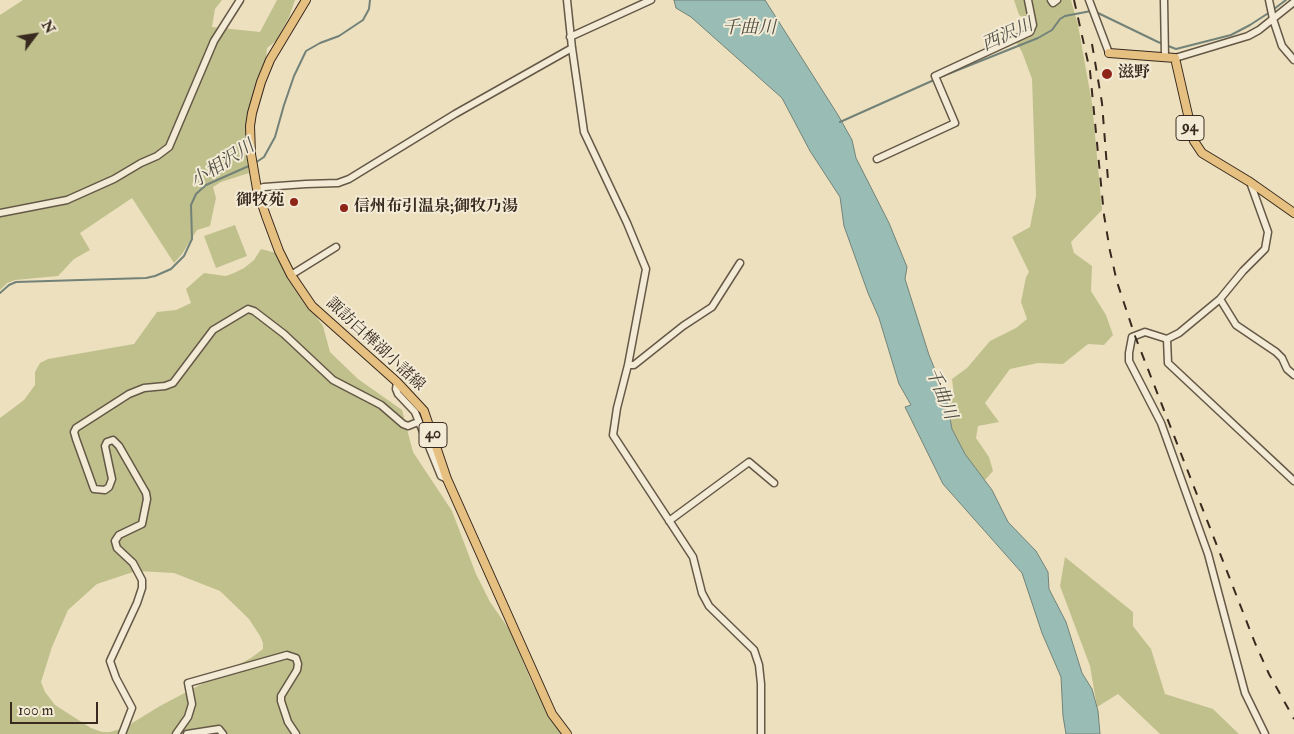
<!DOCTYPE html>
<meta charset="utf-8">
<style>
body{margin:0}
#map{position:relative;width:1294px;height:734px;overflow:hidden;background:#ede0bf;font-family:"IM FELL Double Pica",serif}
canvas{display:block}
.north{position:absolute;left:10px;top:10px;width:50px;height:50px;-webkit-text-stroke:4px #f3ebd5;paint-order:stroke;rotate:59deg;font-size:14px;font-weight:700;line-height:20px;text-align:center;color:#382a1f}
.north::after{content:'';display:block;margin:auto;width:18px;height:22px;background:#382a1f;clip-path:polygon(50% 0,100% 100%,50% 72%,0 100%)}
.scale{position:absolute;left:10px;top:702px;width:88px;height:22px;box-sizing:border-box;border:2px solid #382a1f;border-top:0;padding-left:6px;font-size:15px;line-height:18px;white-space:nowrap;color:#382a1f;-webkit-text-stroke:4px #f3ebd5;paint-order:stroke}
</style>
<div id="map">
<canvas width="1294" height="734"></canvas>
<div class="north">N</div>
<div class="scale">100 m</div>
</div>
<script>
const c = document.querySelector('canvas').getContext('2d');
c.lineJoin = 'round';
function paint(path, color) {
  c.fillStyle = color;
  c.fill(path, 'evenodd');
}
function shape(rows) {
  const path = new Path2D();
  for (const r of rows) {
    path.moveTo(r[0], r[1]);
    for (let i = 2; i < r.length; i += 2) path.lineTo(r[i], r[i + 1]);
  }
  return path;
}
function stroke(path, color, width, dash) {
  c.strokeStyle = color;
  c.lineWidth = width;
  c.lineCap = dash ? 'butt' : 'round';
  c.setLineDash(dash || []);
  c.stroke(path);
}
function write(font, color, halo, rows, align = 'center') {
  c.font = font + ' "IM FELL Double Pica","Noto Serif JP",serif';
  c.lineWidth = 4;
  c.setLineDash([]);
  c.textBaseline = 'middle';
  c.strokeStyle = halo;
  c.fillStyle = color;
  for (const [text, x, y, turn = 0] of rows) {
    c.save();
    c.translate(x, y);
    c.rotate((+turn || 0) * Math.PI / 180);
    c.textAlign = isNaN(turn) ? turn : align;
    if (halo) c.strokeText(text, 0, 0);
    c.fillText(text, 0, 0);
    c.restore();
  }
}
paint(shape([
 [23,0,222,0,215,9,212,27,260,32,277,0,295,0,289,17,276,41,267,48,266,60,253,95,249,113,246,144,249,173,221,182,213,187,216,198,210,226,197,230,182,254,174,263,132,198,80,233,90,250,74,259,58,276,15,280,7,283,0,290,0,15],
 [1014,0,1071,0,1078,25,1092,103,1102,210,1071,242,1074,253,1092,266,1091,291,1106,315,1113,335,1104,345,1088,344,1063,364,1038,363,1010,369,985,403,999,422,978,426,976,438,989,457,993,471,985,480,966,456,952,429,948,406,954,395,952,379,967,368,990,341,1016,328,1027,319,1021,302,1026,277,1029,272,1012,237,1030,227,1036,196,1032,79,1022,52,1016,42,1030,37,1034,30,1028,20,1019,15],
 [235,225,247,256,216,268,204,236],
 [261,249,276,253,294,286,323,326,330,352,358,379,402,410,413,452,452,511,476,574,490,602,509,629,532,683,561,734,0,734,0,418,24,400,35,385,35,372,40,363,48,359,134,344,157,312,176,310,191,303,186,289,204,273,226,276,234,273,244,268,254,260],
 [136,571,174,573,220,591,249,619,260,636,263,643,263,649,251,658,160,706,124,728,110,732,102,732,91,728,55,705,45,692,41,682,52,647,68,610,97,584],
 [1065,557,1133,612,1133,626,1151,649,1165,694,1213,709,1239,734,1160,734,1118,694,1097,707,1090,666,1060,586]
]), '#c0c08d');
const water = shape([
 [674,0,765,0,838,115,852,140,856,158,889,223,907,267,905,279,929,355,946,397,952,429,965,454,992,490,1008,522,1036,551,1048,572,1049,589,1066,622,1082,673,1092,689,1098,711,1100,734,1066,734,1063,716,1061,677,1042,633,1022,573,943,484,905,407,911,405,899,384,879,318,868,293,844,226,840,197,810,151,782,98,691,17,676,8,674,0]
]);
paint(water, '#99bdb4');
stroke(water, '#728278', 1);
stroke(shape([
 [1274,9,1286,0],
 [1096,12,1158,42,1176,49,1231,35,1250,25,1270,12],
 [938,78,1038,38,1052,30,1060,19,1065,16,1091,11],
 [840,122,934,80],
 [255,163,264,157,275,137,284,105,294,76,306,51,320,43,339,36,363,20,369,9,370,0],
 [0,293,9,285,16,282,146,278,155,276,171,269,184,256,192,239,191,205,196,194,206,185,251,165]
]), '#728278', 2);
const minor = shape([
 [567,0,572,48,584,132,627,223,646,269,628,365,617,408,613,435,693,557,702,593,709,606,754,650,759,665,761,684,761,734],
 [1051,0,1053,3,1057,0],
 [1089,0,1109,53],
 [1164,0,1165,57],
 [1269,0,1273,19,1282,46,1294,60],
 [570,37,651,0],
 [1175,58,1248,36,1259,30,1294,2],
 [877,159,955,123,935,76,1030,32,1033,25,1028,0],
 [1250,182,1268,232,1265,249,1243,271,1220,299,1179,333,1167,339,1145,332,1132,337,1129,353,1129,361,1161,423,1208,554,1245,693,1265,734],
 [257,189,264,187,306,184,338,183,349,179,455,114,572,48],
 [0,213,67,200,114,179,141,163,157,156,169,147,214,41,240,0],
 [291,275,336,247],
 [1220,299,1236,325,1276,352,1282,358,1287,369,1294,375],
 [1167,339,1168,363,1294,481],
 [628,365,634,365,683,326,712,307,740,263],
 [397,382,396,389,398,394,415,412,441,476,447,479],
 [669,521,749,462,774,483],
 [122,734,132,708,116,678,110,661,137,603,142,588,142,580,133,563,117,548,115,541,119,535,142,524,147,499,146,493,119,446,113,440,107,442,105,446,112,479,109,487,105,490,94,489,76,439,74,432,76,428,129,394,144,388,165,386,173,383,213,330,248,309,254,311,284,334,333,380,381,405,403,424,408,426,418,422],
 [176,734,188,717,192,704,188,683,287,655,296,658,298,664,297,670,281,696,281,701,288,722,296,734],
 [187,734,219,729,223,734]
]);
const major = shape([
 [306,0,270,60,261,82,252,113,250,126,251,154,257,189,266,216,279,251,291,275,312,306,397,382,424,411,447,479,552,714,567,734],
 [1109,53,1175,58,1194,141,1202,153,1250,182,1294,213]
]);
stroke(minor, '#655847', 9);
stroke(major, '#382a1f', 10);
stroke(minor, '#f3ebd5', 6);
stroke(major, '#e6c080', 8);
stroke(shape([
 [1074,0,1090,71,1104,215,1110,251,1117,282,1135,336,1255,643,1269,674,1294,719],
 [1092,44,1102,103,1108,180]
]), '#382a1f', 2, [9, 9]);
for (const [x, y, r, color] of [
 [1107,74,6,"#8f2418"],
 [294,202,5,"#8f2418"],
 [344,208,5,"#8f2418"]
]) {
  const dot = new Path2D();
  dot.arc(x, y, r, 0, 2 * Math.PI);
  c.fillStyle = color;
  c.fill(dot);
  stroke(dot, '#f3ebd5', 2);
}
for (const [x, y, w] of [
 [1190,128,28],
 [433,435,28]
]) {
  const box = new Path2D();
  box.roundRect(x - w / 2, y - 12.5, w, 25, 4);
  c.fillStyle = '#f3ebd5';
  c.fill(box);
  stroke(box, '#382a1f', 1);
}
write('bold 15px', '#382a1f', null, [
 ["94",1190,128],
 ["40",433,435]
]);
write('bold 16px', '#382a1f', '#f3ebd5', [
 ["滋野",1118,74],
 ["御牧苑",284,202,"right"],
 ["信州布引温泉;御牧乃湯",354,208]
], 'left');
write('16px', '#382a1f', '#f3ebd5', [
 ["諏訪白樺湖小諸線",375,345,43]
]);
write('italic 18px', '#504f44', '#f3ebd5', [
 ["千曲川",749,29],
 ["西沢川",1008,36,-24],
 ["小相沢川",223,165,-33],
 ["千曲川",940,394,68]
]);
</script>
